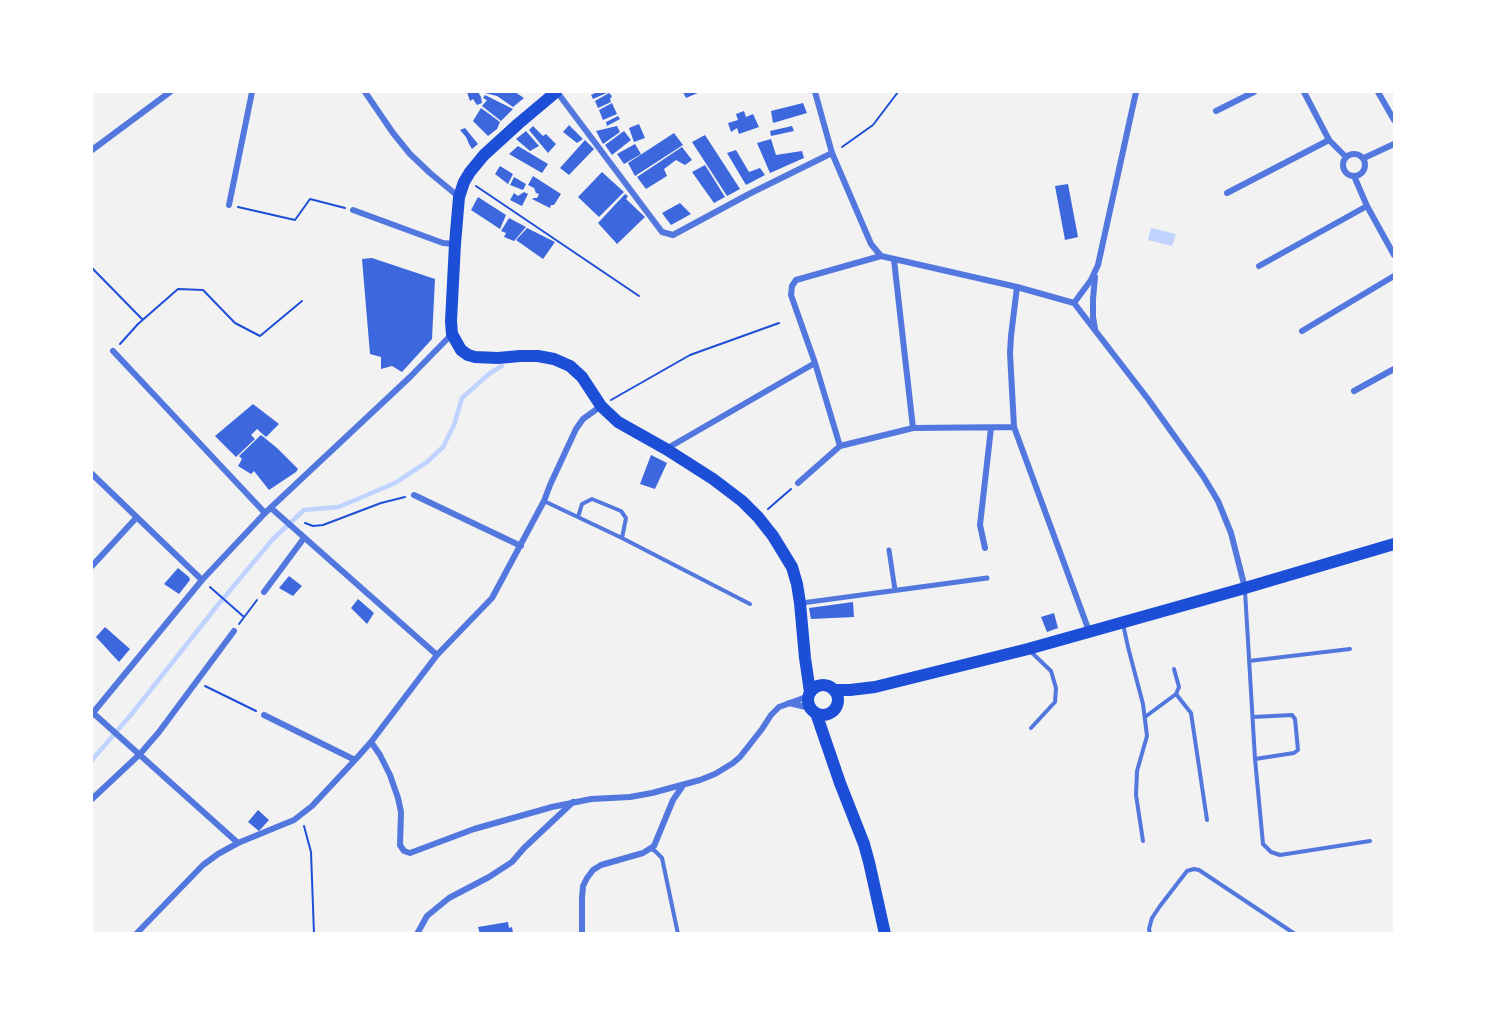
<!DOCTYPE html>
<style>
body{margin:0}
#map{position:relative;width:1486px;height:1025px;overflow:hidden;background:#f2f2f2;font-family:"Fira Sans Condensed",sans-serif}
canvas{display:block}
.frame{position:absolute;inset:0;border:93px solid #fff;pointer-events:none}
</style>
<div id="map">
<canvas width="1486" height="1025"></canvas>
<div class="frame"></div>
</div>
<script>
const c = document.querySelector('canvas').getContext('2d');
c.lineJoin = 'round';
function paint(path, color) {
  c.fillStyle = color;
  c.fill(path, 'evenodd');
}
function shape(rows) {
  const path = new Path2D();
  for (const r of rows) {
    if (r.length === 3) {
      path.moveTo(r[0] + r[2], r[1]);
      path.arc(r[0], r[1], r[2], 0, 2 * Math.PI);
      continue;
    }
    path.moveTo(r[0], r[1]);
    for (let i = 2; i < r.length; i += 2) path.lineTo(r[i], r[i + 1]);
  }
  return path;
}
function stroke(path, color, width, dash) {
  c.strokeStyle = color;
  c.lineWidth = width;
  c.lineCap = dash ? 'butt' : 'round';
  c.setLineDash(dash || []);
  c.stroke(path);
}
paint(shape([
 [1151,228,1176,234,1172,246,1148,240]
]), '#bfd3fe');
stroke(shape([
 [92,760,130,716,217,606,273,539,304,510,338,507,353,501,395,483,427,462,443,447,454,425,462,398,490,373,502,366]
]), '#bfd3fe', 4.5);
paint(shape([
 [467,92,478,92,481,97,482,103,477,105,473,99,470,101],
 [481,92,515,92,524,98,513,107,497,96],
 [597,92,609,92,593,99,591,95],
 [683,92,700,92,686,98],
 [609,93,612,96,610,99,611,102,598,108,595,101],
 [485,95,513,109,501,121,482,106,487,100,483,98],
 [612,103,617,114,603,120,599,110],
 [803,103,807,113,773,123,771,111],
 [481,108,500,122,497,129,488,136,473,121],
 [744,111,746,117,753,114,759,127,739,134,737,128,731,132,728,123,738,120,736,114],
 [618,116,620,119,607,126,606,122],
 [639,124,645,138,634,142,629,128],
 [569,125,583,139,577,143,563,132],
 [533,126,543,136,546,134,556,144,548,153,529,130],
 [617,126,620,132,603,144,596,131],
 [792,126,794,131,771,136,770,131],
 [465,128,478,144,472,149,469,144,466,137,460,130],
 [526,131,539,146,530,151,516,139],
 [624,131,631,140,612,155,605,145],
 [674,133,683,145,635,176,628,163],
 [705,135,740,189,727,196,692,142],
 [771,139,776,155,802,151,804,158,770,173,757,143],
 [585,140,594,149,569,175,560,168],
 [635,144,641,154,624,164,617,154],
 [518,146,548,164,542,173,509,154],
 [682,147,692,160,685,165,676,160,664,169,667,176,646,189,637,177],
 [736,150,749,172,760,168,765,175,746,185,727,153],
 [705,165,725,197,714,203,692,172],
 [500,166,513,174,508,184,495,174],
 [602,172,624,192,599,217,578,197],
 [533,176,561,194,554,205,551,205,550,208,532,199,534,198,537,198,539,194,536,193,534,188,528,185],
 [514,177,526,184,523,190,510,185],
 [1068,184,1078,237,1065,240,1055,186],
 [524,192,528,194,522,206,510,200,514,193,518,196],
 [625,194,628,196,626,199,645,217,617,244,598,223],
 [478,197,506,215,500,229,471,210],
 [680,203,691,214,671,225,662,213],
 [509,218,526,227,514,241,504,237,506,233,501,231],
 [527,228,555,242,543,259,516,240],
 [372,258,435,279,432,339,402,372,392,366,381,369,381,357,370,354,362,259],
 [253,404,279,424,266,437,257,429,251,435,255,439,236,457,215,436],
 [261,435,277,448,298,469,296,472,269,490,254,471,251,474,238,466,242,459,239,456],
 [651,455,667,463,655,489,640,484],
 [178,568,189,577,190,580,179,594,164,584],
 [289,576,302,586,293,596,279,588],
 [358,599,374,613,367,624,351,608],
 [853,602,854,617,811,619,809,608],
 [1054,613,1058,628,1047,632,1041,617],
 [105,627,130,649,119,662,96,637],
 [258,810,269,820,259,831,248,822],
 [508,922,509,928,512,927,513,933,480,934,478,927]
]), '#3d67dc');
stroke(shape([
 [842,147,873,125,898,92],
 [476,186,639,296],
 [238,207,295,220,310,199,345,208],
 [92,268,142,319],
 [120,344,138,324,178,289,203,290,235,323,260,336,302,301],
 [611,400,690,355,779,323],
 [768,509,791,489],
 [305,523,313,526,323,525,381,503,405,497],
 [210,587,244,617],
 [239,624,257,600],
 [205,686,256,711],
 [304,826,311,852,314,934]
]), '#1d4ed8', 2);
stroke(shape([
 [544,501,622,538,750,604],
 [578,517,582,504,592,499,621,511,626,518,622,538],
 [1245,591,1255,759,1263,844,1271,852,1280,855,1370,841],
 [1123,624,1128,647,1143,704,1147,736,1137,771,1136,795,1143,841],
 [1030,651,1051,671,1056,688,1055,702,1031,728],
 [1249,661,1350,649],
 [1174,669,1179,687,1176,694],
 [1145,717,1176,694,1191,713,1207,820],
 [1253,717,1292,715,1295,719,1298,750,1294,753,1255,759],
 [651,849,655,851,662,858,678,934],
 [1150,934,1149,929,1152,918,1160,906,1187,871,1194,869,1199,870,1295,934]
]), '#5277de', 4);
stroke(shape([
 [889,550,895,590],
 [802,603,987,578]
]), '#5277de', 5);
stroke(shape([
 [365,92,393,133,410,154,430,173,459,197],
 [557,92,662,232,673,235,749,194,832,153],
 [815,92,832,153,871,244,881,256,1017,287,1074,303],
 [1304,92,1329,140,1346,157],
 [1378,92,1394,120],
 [1216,111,1254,92],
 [92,150,170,92],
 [1354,165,11],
 [1364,158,1394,144],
 [1354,176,1367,206,1394,255],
 [1227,193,1329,140],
 [229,205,252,92],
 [353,210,443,243,454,244],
 [894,260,913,428],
 [1259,266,1367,206],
 [1095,277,1093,299,1093,317,1095,329],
 [1017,287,1011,336,1010,353,1014,427,1089,631],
 [1074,303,1148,399,1203,476,1218,501,1231,533,1245,588],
 [1074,303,1091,280,1098,265,1136,92],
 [1302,331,1394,276],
 [113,351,265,513],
 [1354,391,1394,369],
 [840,446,815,363,791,295,792,286,796,280,881,256],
 [666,449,815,363],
 [92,474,202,580],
 [798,483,840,446,913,428,1014,427],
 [414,495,521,546],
 [271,508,437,655],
 [985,548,980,525,991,428],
 [92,566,137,517],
 [264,592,304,538],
 [789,703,810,708],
 [92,712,238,843],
 [92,714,202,580,265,513,410,377,452,334],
 [264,715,355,760],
 [371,742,380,755,390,775,398,798,401,812,400,845,404,851,410,853,474,829,552,807,591,799,630,797,652,793,700,780,715,774,733,763,740,757,762,729,771,715,779,707,809,696],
 [92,799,140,754,159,732,234,631],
 [136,934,203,865,218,854,238,843,294,820,312,806,355,760,371,742,437,655,492,598,544,501,550,485,576,429,583,419,601,406],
 [417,934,427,916,449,898,489,877,512,862,524,848,573,802],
 [582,934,582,898,583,886,587,878,593,870,601,865,643,853,654,846,673,800,682,787]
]), '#5277de', 6);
stroke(shape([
 [556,92,518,124,484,155,470,172,464,182,459,197,455,244,451,321,452,334,461,350,468,355,475,357,498,358,520,356,538,356,554,359,570,366,582,377,601,406,618,422,666,449,713,479,742,501,758,517,773,536,792,567,797,584,800,603,805,658,810,692],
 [823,700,15],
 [835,690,850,690,875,687,1028,649,1245,588,1394,544],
 [816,713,840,783,864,844,869,862,885,934]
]), '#1d4ed8', 12);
</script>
